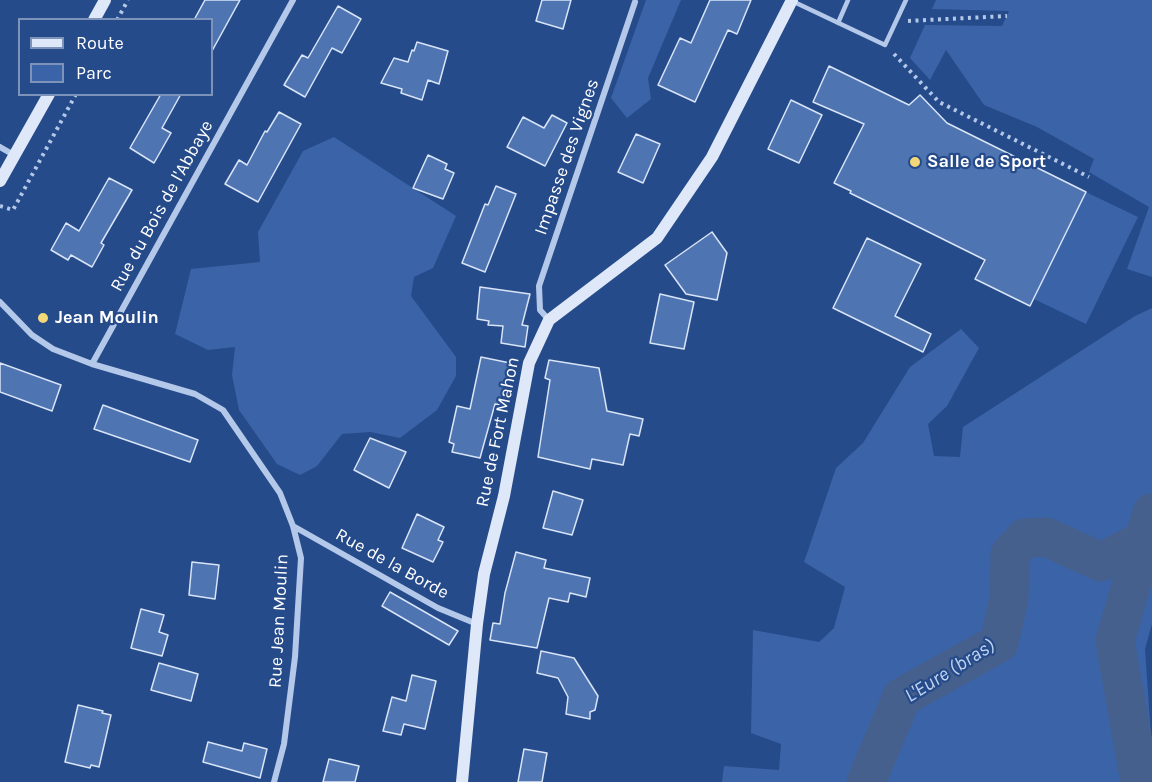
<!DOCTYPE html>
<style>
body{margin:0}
#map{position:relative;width:1152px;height:782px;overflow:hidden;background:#264b8a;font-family:Karla,sans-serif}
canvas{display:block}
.legend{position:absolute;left:18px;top:18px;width:195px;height:78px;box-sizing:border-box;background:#264b8a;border:2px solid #7d93b9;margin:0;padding:8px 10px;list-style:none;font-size:18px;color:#fff}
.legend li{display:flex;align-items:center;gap:12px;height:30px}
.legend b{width:30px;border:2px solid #7d93b9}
</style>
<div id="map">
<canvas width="1152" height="782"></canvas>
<ul class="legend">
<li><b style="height:8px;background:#dfe8f8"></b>Route</li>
<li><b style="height:16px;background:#3b63a7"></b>Parc</li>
</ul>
</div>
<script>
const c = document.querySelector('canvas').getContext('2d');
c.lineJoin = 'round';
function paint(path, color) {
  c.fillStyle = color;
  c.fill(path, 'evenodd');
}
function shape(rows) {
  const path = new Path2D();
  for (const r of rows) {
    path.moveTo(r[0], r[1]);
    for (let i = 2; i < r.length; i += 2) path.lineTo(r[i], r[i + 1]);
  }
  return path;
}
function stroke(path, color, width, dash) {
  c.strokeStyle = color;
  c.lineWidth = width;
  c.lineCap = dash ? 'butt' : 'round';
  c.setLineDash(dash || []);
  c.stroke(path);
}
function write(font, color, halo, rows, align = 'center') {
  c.font = font + ' Karla,sans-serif';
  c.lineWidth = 4.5;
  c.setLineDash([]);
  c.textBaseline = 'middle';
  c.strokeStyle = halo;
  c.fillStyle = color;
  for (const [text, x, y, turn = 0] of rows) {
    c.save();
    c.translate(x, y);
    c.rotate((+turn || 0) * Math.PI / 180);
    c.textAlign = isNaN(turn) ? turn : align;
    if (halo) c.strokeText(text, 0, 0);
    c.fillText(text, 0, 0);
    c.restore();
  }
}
paint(shape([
 [646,0,681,0,648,78,651,99,627,118,611,98],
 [936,0,1152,0,1152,277,1127,269,1149,207,1089,172,1094,159,1037,127,984,105,946,50,930,80,910,58,925,25,1002,26,1009,11,932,9],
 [334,137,456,216,433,268,414,277,411,296,456,357,456,376,437,410,400,438,370,432,342,434,317,466,300,475,277,464,239,410,232,375,235,347,208,350,175,334,191,269,260,262,258,232,303,151],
 [1086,192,1138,217,1086,324,1034,299],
 [1152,308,1152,624,1145,649,1152,750,1152,782,722,782,724,766,779,770,781,744,751,733,753,630,819,642,834,628,845,587,804,562,836,468,863,443,910,367,961,329,979,348,947,406,928,424,934,456,960,457,963,427,1135,316]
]), '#3b63a7');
stroke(shape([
 [866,782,902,697,999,643,1009,599,1010,554,1025,538,1046,537,1101,562,1144,540,1152,513],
 [1140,782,1115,641,1144,540]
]), '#46608e', 39);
const building = shape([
 [205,0,240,0,212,51,212,20,194,20,205,0],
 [542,0,571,0,563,29,536,21,542,0],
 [710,0,751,0,737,34,728,30,695,102,658,85,680,38,691,43,710,0],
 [338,6,361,19,342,53,332,48,305,97,284,85,302,55,308,58,338,6],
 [417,42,448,51,439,84,428,80,422,100,401,93,402,89,381,83,394,58,408,62,412,50,414,51,417,42],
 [829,66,909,105,920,95,947,123,1086,192,1030,306,975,279,985,260,850,193,851,191,834,183,864,124,813,102,829,66],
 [161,94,181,94,162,128,171,133,154,163,130,148,161,94],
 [791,100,822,115,799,163,768,149,791,100],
 [279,112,301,124,258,202,225,184,239,160,247,165,265,131,267,132,279,112],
 [552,115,567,123,545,166,507,147,523,117,544,128,552,115],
 [636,134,660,144,643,183,618,172,636,134],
 [428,155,447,164,445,169,454,173,443,199,413,188,428,155],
 [109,178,132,190,101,243,104,245,92,267,71,255,68,260,51,250,66,223,79,231,109,178],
 [496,186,516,194,485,272,462,263,485,204,488,205,496,186],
 [712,232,727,253,717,300,686,294,665,265,712,232],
 [867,238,921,264,895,316,931,334,923,352,833,308,867,238],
 [480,287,530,294,522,325,528,326,525,347,501,343,503,326,488,325,489,321,477,319,480,287],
 [660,294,694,302,684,349,650,343,660,294],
 [481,357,510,363,501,405,495,404,480,458,452,452,454,444,449,442,457,406,470,409,481,357],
 [549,360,599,368,607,411,643,419,639,436,630,434,623,465,592,459,590,469,538,457,550,380,545,378,549,360],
 [0,363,61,385,52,411,0,392,0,363],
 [103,405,198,440,190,462,94,429,103,405],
 [370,438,406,452,389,488,354,470,370,438],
 [553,491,583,500,572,535,543,528,553,491],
 [417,514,444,527,438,540,443,542,433,562,402,548,417,514],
 [516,552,546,560,544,568,590,578,586,597,570,593,568,602,549,598,537,648,490,640,493,623,500,624,505,593,516,552],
 [192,562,219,565,215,599,189,595,192,562],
 [390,592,458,631,449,645,382,606,390,592],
 [141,609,164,615,159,632,168,635,162,656,131,648,141,609],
 [541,651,574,658,598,696,595,710,590,712,590,719,566,714,568,697,558,678,537,673,541,651],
 [159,663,198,674,191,701,151,690,159,663],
 [412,675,436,681,425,729,404,724,401,735,383,731,392,697,406,701,412,675],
 [78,705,103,711,102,713,111,715,99,767,91,765,90,768,65,762,78,705],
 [208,742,242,751,244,743,267,749,260,778,203,762,208,742],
 [524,749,547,753,542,782,518,782,524,749],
 [329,759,359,766,355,782,323,782,329,759]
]);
paint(building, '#4f74b2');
stroke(building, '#d8e4f7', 1.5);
stroke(shape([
 [117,20,128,0],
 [908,21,1007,16],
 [894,54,939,102,1089,177],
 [0,206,13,210,76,94]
]), '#b4c8ea', 4, [3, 4.5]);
stroke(shape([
 [792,1,885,45,906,0],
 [838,23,848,0]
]), '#b4c8ea', 4.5);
stroke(shape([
 [0,147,14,155],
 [0,302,32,335,53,349,92,364,195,394,223,410,280,493,293,526,301,558,295,657,284,744,274,782],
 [549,320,540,310,539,286,635,2],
 [92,364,293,0],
 [293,526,438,608,477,624]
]), '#b4c8ea', 6);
stroke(shape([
 [94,20,105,0],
 [0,181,49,94],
 [462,782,477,624,484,574,504,496,529,363,549,320,657,238,712,157,792,0]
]), '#dfe8f8', 12);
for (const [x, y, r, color] of [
 [915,162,6,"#f3d879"],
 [43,318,6,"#f3d879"]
]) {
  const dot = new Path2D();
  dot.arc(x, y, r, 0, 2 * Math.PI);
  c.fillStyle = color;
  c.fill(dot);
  stroke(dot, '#264b8a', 2);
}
write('18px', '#fff', '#264b8a', [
 ["Impasse des Vignes",567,157,-71],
 ["Rue du Bois de l'Abbaye",162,206,-61],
 ["Rue de Fort Mahon",498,432,-78],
 ["Rue de la Borde",392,564,29],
 ["Rue Jean Moulin",279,621,-87]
]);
write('bold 18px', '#fff', '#264b8a', [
 ["Salle de Sport",927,162],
 ["Jean Moulin",55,318]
], 'left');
write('italic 20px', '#c0d3f1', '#264b8a', [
 ["L'Eure (bras)",950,671,-32]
]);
</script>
